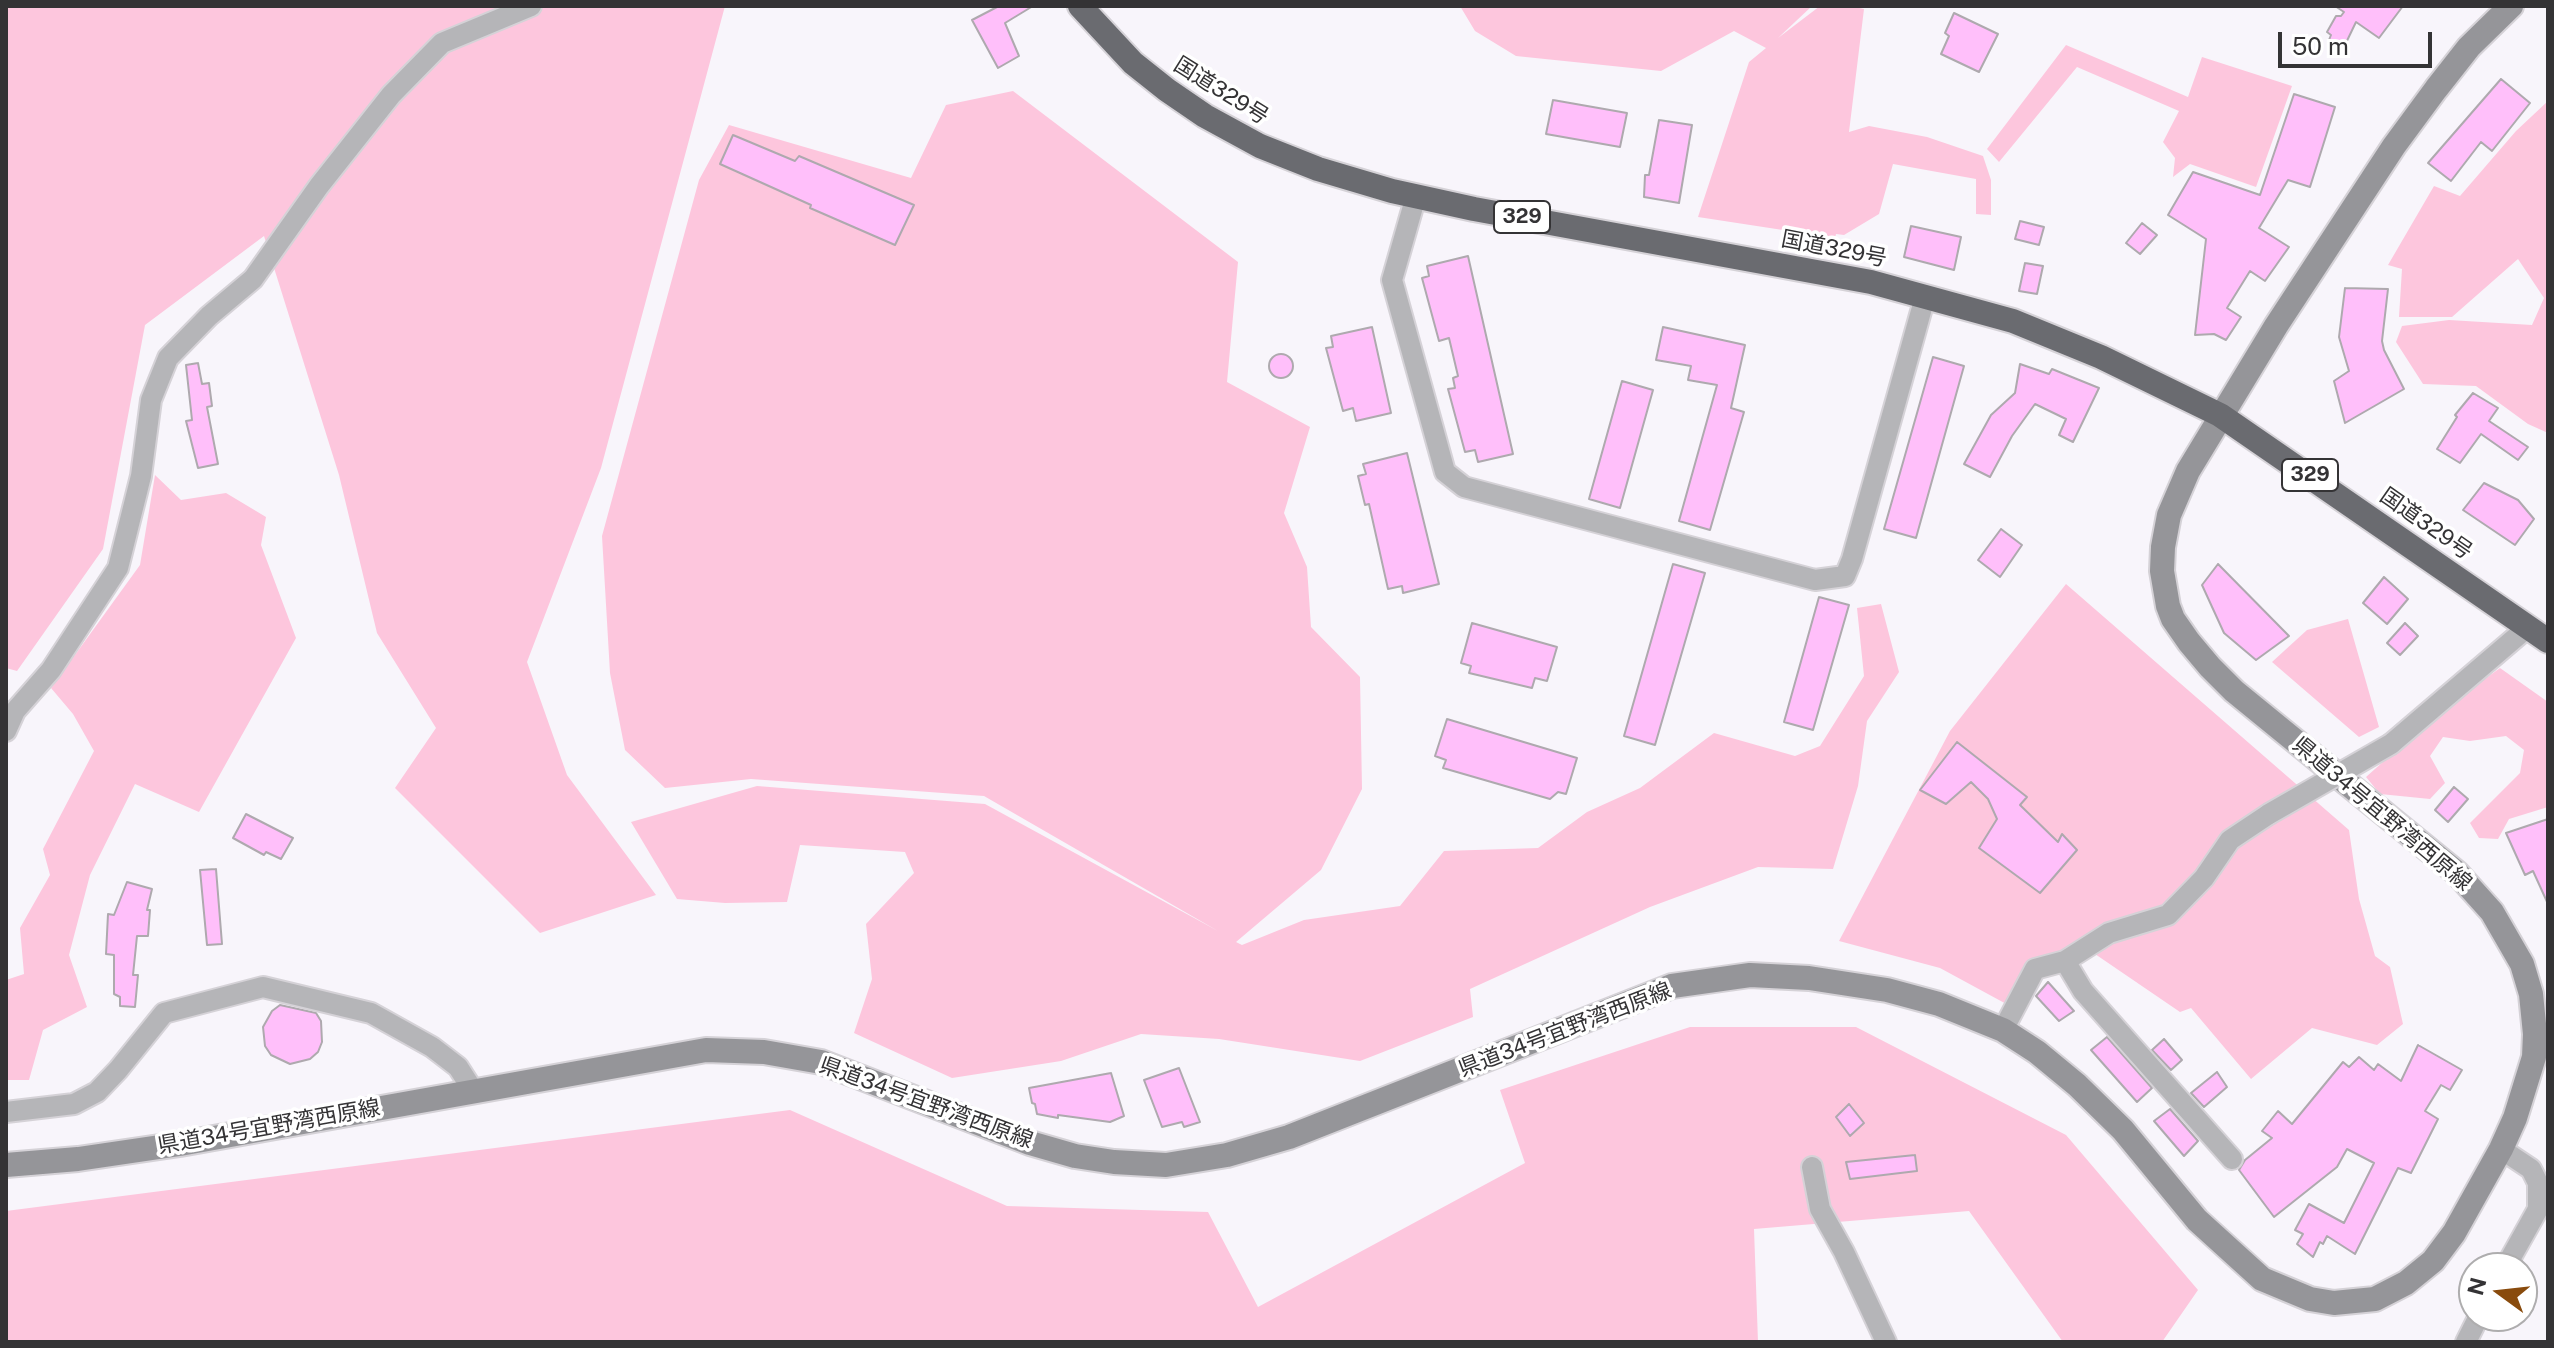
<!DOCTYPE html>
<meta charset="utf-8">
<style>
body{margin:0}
#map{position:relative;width:2554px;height:1348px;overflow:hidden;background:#f8f5fb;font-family:"Public Sans",sans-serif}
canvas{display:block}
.frame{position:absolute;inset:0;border:8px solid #343335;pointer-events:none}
.north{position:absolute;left:2458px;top:1252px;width:80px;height:80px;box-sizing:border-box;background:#fff;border:2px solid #aeadae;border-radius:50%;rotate:285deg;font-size:22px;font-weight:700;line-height:32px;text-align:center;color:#343335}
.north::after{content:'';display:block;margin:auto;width:28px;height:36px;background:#894b0d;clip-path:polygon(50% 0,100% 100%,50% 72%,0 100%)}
.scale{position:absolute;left:2278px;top:32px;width:154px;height:36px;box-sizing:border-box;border:4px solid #343335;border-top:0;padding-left:10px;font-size:24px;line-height:28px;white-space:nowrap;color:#343335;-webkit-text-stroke:6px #fff;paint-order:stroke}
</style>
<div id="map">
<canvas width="2554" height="1348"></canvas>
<div class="frame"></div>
<div class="north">N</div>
<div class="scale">50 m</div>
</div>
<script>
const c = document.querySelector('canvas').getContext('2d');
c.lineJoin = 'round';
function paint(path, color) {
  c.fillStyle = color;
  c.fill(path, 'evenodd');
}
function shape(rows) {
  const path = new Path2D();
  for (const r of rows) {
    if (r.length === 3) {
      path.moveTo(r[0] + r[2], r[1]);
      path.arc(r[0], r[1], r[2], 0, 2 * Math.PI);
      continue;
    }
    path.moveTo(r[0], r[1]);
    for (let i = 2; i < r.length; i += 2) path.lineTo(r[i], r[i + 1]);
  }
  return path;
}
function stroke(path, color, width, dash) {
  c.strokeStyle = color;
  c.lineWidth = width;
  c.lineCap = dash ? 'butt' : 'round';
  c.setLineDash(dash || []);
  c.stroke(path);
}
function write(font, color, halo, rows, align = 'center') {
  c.font = font + ' "Public Sans","Noto Sans JP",sans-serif';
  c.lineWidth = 7;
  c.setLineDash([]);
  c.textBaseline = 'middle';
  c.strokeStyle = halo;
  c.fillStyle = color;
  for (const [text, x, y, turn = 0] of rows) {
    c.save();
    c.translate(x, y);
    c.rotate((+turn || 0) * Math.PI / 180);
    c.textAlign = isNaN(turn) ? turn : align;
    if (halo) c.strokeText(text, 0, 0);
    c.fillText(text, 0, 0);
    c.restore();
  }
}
paint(shape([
 [6,6,725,6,601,468,527,662,567,775,656,895,540,933,395,788,436,728,377,633,339,475,264,236,145,325,103,549,17,671,6,668],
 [1460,6,1812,6,1778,38,1820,6,1850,6,1864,9,1849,132,1869,126,1927,137,1983,156,1991,180,1991,215,1976,214,1976,179,1893,164,1879,214,1844,235,1836,234,1835,238,1698,217,1749,62,1766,48,1734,31,1661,71,1516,56,1475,31],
 [2066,45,2188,97,2202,57,2292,86,2256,187,2190,164,2173,177,2175,158,2163,142,2179,111,2077,67,1999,162,1987,149],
 [1013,91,1238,262,1227,382,1310,427,1284,513,1307,567,1311,627,1360,677,1362,789,1321,870,1236,942,1242,945,1304,920,1400,906,1444,851,1538,848,1587,812,1640,788,1714,733,1795,756,1820,746,1864,676,1857,608,1881,604,1899,672,1867,721,1858,786,1833,869,1758,867,1650,907,1470,989,1473,1017,1360,1061,1219,1039,1141,1034,1061,1061,952,1078,854,1033,872,979,866,924,914,873,905,852,800,845,787,902,725,903,677,899,631,822,757,786,985,804,1218,931,984,796,751,779,665,788,625,750,610,673,602,536,699,180,729,125,911,178,946,105],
 [2548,101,2548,433,2528,424,2476,386,2423,384,2396,342,2402,326,2449,320,2532,325,2544,298,2518,259,2452,317,2399,317,2402,269,2388,265,2434,186,2460,196,2516,131],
 [155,475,181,500,226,493,266,517,261,545,296,638,199,812,135,784,90,875,69,955,87,1007,43,1030,29,1080,6,1080,6,980,24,974,20,928,50,875,43,849,94,751,73,714,51,688,140,565],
 [2066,584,2349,830,2359,899,2375,956,2390,967,2403,1024,2377,1045,2312,1028,2251,1079,2191,1008,2180,1012,2095,954,2044,974,2010,1006,1940,968,1839,941,1950,731],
 [2348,619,2379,727,2359,737,2272,662,2307,630],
 [2500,668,2548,702,2548,807,2509,819,2498,839,2479,838,2470,823,2520,773,2524,750,2506,736,2470,741,2443,737,2430,756,2445,783,2430,799,2380,794,2366,777,2439,712],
 [1690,1027,1856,1027,2066,1135,2198,1290,2162,1342,2063,1342,1969,1211,1754,1229,1758,1342,6,1342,6,1211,790,1110,1007,1206,1208,1212,1258,1307,1525,1163,1500,1090]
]), '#fdc6dd');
const building = shape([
 [999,6,1033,6,1005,23,1019,56,998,68,972,20,999,6],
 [2335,6,2403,6,2379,38,2356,22,2344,47,2329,40,2331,35,2327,32,2336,16,2341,16,2344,12,2335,6],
 [1954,13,1998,34,1979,72,1941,54,1949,36,1945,33,1954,13],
 [2501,79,2530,103,2492,151,2481,142,2451,181,2428,163,2501,79],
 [2294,94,2335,107,2310,187,2288,180,2259,228,2289,247,2265,281,2250,271,2227,308,2241,317,2226,340,2214,334,2195,335,2206,239,2168,215,2193,172,2260,195,2294,94],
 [1553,100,1627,113,1620,147,1546,134,1553,100],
 [1659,120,1692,125,1679,203,1644,197,1645,175,1649,175,1659,120],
 [733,135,795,161,799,156,914,205,895,245,810,208,811,205,720,164,733,135],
 [2020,221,2044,227,2039,245,2015,239,2020,221],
 [2142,223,2157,235,2140,254,2126,243,2142,223],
 [1911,226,1961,237,1954,270,1904,257,1911,226],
 [1468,256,1513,454,1478,462,1475,450,1465,452,1448,389,1455,388,1453,378,1458,376,1449,338,1439,341,1422,278,1429,276,1427,266,1468,256],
 [2025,263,2043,266,2037,294,2019,291,2025,263],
 [2345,288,2388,289,2382,341,2384,350,2404,389,2345,423,2334,381,2349,371,2339,337,2345,288],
 [1372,327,1391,413,1356,421,1353,408,1343,411,1326,348,1333,347,1331,336,1372,327],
 [1663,327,1745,345,1731,408,1744,412,1710,530,1679,521,1717,385,1688,380,1691,366,1656,360,1663,327],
 [1281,366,12],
 [1933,357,1964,366,1916,538,1884,529,1933,357],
 [198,363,202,384,209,383,212,406,207,407,218,464,198,468,186,421,192,420,186,365,198,363],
 [2020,364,2049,374,2052,369,2099,388,2073,442,2059,435,2066,419,2035,404,2012,436,1990,477,1964,464,1991,415,2015,393,2020,364],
 [1622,381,1653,390,1620,508,1589,499,1622,381],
 [2473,393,2498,408,2489,421,2528,447,2518,460,2481,434,2460,463,2437,449,2457,417,2455,415,2473,393],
 [1407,453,1439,584,1403,593,1402,586,1388,589,1369,504,1365,505,1358,476,1366,474,1363,464,1407,453],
 [2484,483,2518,500,2534,519,2515,545,2463,510,2484,483],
 [2001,529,2022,545,2000,577,1978,560,2001,529],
 [1673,564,1705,573,1655,745,1624,736,1673,564],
 [2218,564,2289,636,2256,660,2224,633,2202,585,2218,564],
 [2384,577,2408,599,2387,624,2363,603,2384,577],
 [1819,597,1849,605,1813,730,1784,722,1819,597],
 [1472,623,1557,647,1547,681,1535,678,1532,688,1469,673,1471,666,1461,663,1472,623],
 [2405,623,2418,636,2400,655,2387,643,2405,623],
 [1447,719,1577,758,1566,794,1558,792,1550,799,1443,768,1446,760,1435,756,1447,719],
 [1957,742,2027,797,2020,805,2058,842,2062,834,2077,850,2040,893,1979,848,1997,819,1988,799,1971,782,1946,804,1920,790,1957,742],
 [2454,787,2468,799,2448,822,2435,810,2454,787],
 [246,814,293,838,281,859,266,852,264,855,233,838,246,814],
 [2548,819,2548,904,2533,871,2525,875,2506,833,2548,819],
 [216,869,222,944,207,945,200,870,216,869],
 [127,882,152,889,147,910,150,910,148,936,137,936,133,975,138,975,135,1007,120,1006,120,997,114,994,114,955,106,954,108,914,114,915,127,882],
 [2048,982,2074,1011,2059,1021,2036,996,2048,982],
 [280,1005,316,1013,321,1021,322,1042,318,1052,310,1059,290,1064,271,1055,265,1046,263,1027,272,1011,280,1005],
 [2107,1037,2152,1088,2137,1102,2091,1050,2107,1037],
 [2164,1039,2182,1060,2171,1070,2152,1050,2164,1039],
 [2418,1045,2462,1070,2450,1090,2441,1085,2425,1111,2438,1119,2411,1173,2398,1168,2355,1254,2327,1236,2323,1244,2320,1242,2313,1257,2297,1244,2303,1234,2295,1230,2309,1204,2344,1223,2374,1163,2347,1149,2337,1167,2274,1217,2239,1170,2245,1160,2272,1138,2262,1131,2278,1111,2292,1124,2343,1062,2349,1067,2359,1057,2374,1070,2378,1064,2401,1081,2418,1045],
 [1179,1068,1200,1122,1184,1127,1182,1122,1162,1127,1144,1080,1179,1068],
 [2217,1072,2227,1087,2204,1107,2191,1093,2217,1072],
 [1111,1073,1124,1116,1110,1122,1058,1115,1058,1118,1037,1114,1035,1104,1032,1103,1029,1088,1111,1073],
 [1849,1104,1864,1123,1850,1136,1836,1117,1849,1104],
 [2170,1109,2198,1141,2184,1156,2154,1121,2170,1109],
 [1915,1155,1917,1171,1850,1179,1846,1162,1915,1155]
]);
paint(building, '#ffbffa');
stroke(building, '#aea9ae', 2);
const street = shape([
 [1416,196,1392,280,1445,472,1464,487,1815,580,1845,576,1852,559,1925,297],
 [6,731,15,711,51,670,118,568,141,476,151,400,168,358,209,316,253,279,319,186,391,95,442,43,531,6],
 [2391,744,2528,627],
 [2065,961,2083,991,2232,1159],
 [2003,1030,2035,969,2065,961,2109,933,2168,915,2204,878,2230,840,2269,814],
 [6,1112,74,1104,97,1092,118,1070,164,1013,263,987,371,1013,432,1047,458,1067,474,1092],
 [2501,1149,2531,1169,2538,1183,2538,1209,2505,1268],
 [1812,1167,1820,1209,1844,1252,1886,1342],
 [2466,1342,2479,1316]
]);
const secondary = shape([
 [6,1165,78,1159,180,1144,706,1050,764,1052,821,1062,1030,1143,1075,1156,1114,1162,1166,1165,1227,1155,1289,1137,1672,986,1750,975,1809,978,1887,990,1939,1004,2003,1030,2037,1052,2077,1085,2123,1130,2197,1220,2262,1279,2310,1299,2334,1303,2375,1299,2406,1283,2433,1261,2454,1233,2501,1149,2515,1118,2534,1057,2535,1034,2531,994,2522,964,2492,912,2457,873,2234,691,2210,667,2189,642,2173,619,2168,606,2162,571,2163,547,2169,515,2188,471,2276,326,2394,146,2436,89,2469,47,2511,6]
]);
const highway = shape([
 [1080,6,1133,63,1167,90,1205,116,1260,146,1318,169,1392,191,1474,209,1871,282,2013,321,2101,357,2220,415,2548,641]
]);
stroke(street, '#d5d2d7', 24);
stroke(secondary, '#d5d2d7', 28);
stroke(highway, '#d5d2d7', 28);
stroke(street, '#b5b5b8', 20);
stroke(secondary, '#959599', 24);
stroke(highway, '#6a6b70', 24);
const streetBridge = shape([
 [2269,814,2391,744]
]);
stroke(streetBridge, '#d5d2d7', 24, []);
stroke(streetBridge, '#b5b5b8', 20);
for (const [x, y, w] of [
 [1522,217,56],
 [2310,475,56]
]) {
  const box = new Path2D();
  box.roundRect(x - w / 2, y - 16, w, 32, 6);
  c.fillStyle = '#fff';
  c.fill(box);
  stroke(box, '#343335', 2);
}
write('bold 20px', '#343335', null, [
 ["329",1522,217],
 ["329",2310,475]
]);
write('22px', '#343335', '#fff', [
 ["国道329号",1221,91,32],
 ["国道329号",1834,249,11],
 ["国道329号",2426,524,35],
 ["県道34号宜野湾西原線",2382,814,40],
 ["県道34号宜野湾西原線",1565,1030,-21],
 ["県道34号宜野湾西原線",926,1103,20],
 ["県道34号宜野湾西原線",269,1127,-10]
]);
</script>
